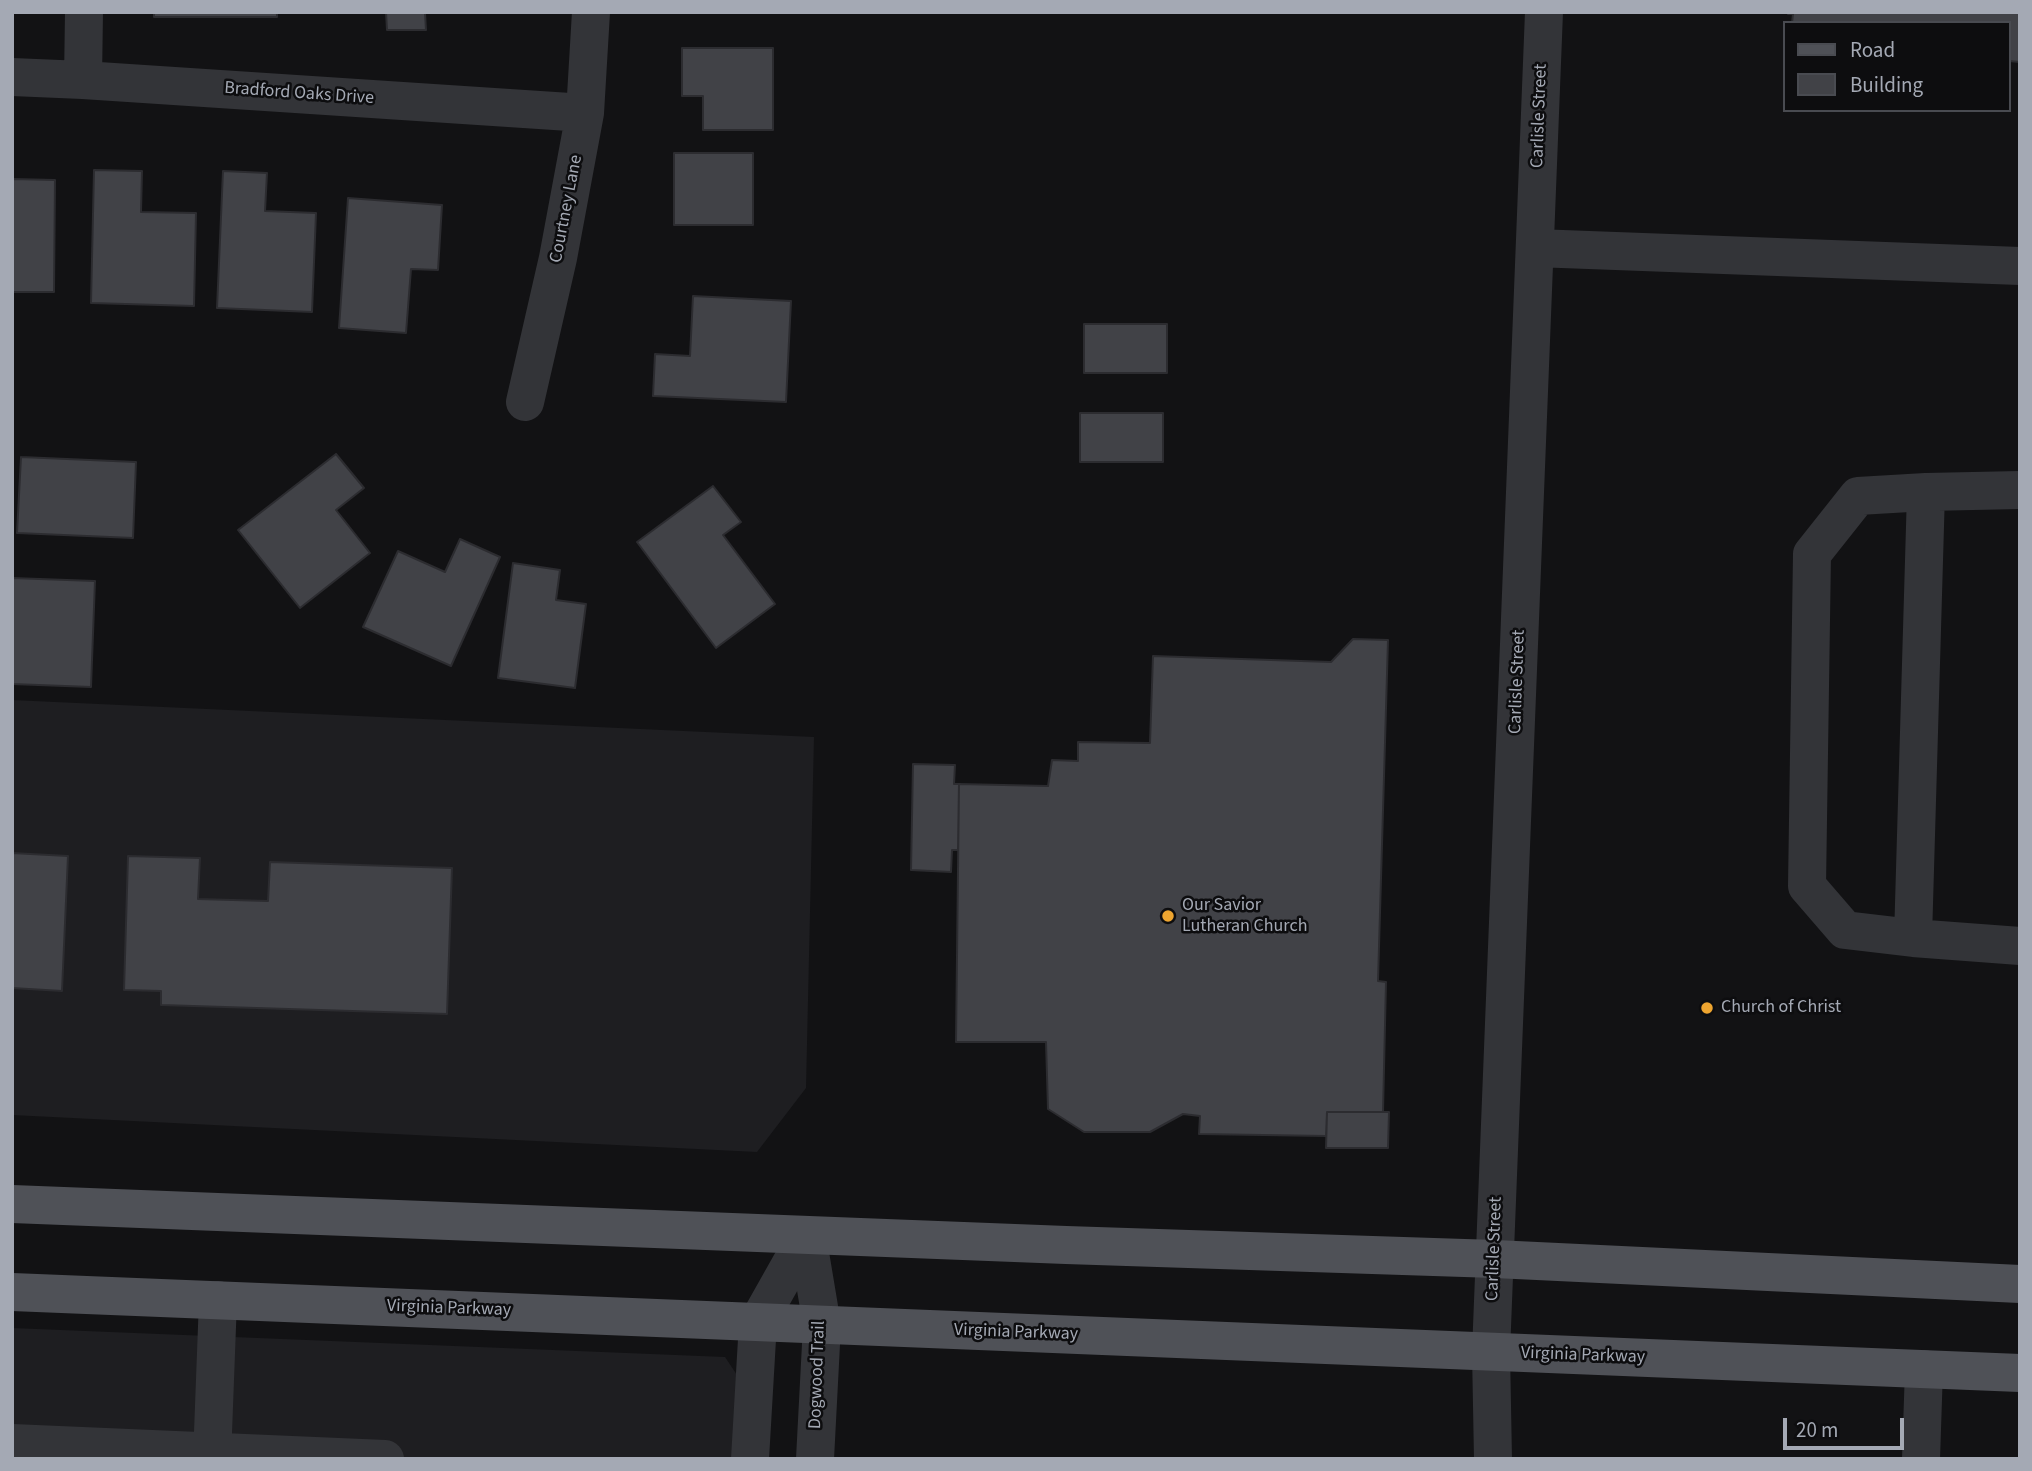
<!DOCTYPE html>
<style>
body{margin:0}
#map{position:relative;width:2032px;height:1471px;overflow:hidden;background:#121214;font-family:"Source Sans 3",sans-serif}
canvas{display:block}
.frame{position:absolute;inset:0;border:14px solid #a4a9b4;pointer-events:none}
.legend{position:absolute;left:1783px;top:21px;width:228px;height:91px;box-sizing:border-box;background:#0d0d0f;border:2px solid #494b51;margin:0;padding:9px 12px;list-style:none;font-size:21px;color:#a4a9b4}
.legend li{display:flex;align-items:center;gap:14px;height:35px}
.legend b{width:35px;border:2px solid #494b51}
.scale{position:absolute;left:1783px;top:1418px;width:121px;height:32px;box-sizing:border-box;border:4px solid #a4a9b4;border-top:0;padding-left:9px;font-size:21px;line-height:24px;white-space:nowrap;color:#a4a9b4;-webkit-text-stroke:5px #0d0d0f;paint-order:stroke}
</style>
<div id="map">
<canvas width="2032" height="1471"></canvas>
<div class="frame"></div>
<ul class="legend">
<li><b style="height:9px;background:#4f5157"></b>Road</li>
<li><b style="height:19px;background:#414247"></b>Building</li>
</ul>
<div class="scale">20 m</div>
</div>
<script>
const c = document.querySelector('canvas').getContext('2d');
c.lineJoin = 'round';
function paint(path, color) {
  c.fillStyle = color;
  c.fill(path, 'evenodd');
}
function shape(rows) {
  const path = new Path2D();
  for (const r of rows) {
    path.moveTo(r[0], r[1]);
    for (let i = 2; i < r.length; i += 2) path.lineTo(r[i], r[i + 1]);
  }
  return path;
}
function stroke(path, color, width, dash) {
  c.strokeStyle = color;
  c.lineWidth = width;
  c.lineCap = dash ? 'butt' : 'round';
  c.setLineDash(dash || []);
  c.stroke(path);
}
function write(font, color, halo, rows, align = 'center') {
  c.font = font + ' "Source Sans 3",sans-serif';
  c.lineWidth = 5;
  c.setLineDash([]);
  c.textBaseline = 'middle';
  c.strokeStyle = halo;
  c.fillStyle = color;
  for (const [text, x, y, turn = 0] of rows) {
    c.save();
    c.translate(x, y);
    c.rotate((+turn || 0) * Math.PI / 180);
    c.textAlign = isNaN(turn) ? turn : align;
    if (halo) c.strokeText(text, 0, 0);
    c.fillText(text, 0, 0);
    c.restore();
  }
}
paint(shape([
 [12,700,814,737,806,1088,757,1152,12,1115],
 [12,1328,725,1357,737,1375,733,1459,12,1459]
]), '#1e1e21');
const building = shape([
 [154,12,277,12,277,17,154,17,154,12],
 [386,12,499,12,425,13,426,30,387,30,386,12],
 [1788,12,2020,12,2020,62,2009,61,2009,23,1792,23,1793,14,1788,14,1788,12],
 [682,48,773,48,773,130,703,130,703,96,682,96,682,48],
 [674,153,753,153,753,225,674,225,674,153],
 [94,170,142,171,141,212,196,213,194,306,91,303,94,170],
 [223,171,267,173,265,211,316,213,312,312,217,308,223,171],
 [12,179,55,180,54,292,12,292,12,179],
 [348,198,442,205,438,270,411,269,406,333,339,328,348,198],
 [693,296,791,301,786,402,653,396,655,354,690,356,693,296],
 [1084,324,1167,324,1167,373,1084,373,1084,324],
 [1080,413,1163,413,1163,462,1080,462,1080,413],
 [336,454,364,488,336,510,370,553,300,608,238,530,336,454],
 [21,457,136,462,133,538,17,533,21,457],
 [713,486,741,522,723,535,775,604,716,648,637,542,713,486],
 [460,539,500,557,451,666,363,627,398,551,445,572,460,539],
 [513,563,560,570,556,600,586,604,575,688,498,678,513,563],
 [12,578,95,581,91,687,12,684,12,578],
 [1353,639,1388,640,1378,981,1386,982,1383,1112,1327,1112,1326,1136,1199,1134,1200,1116,1183,1114,1150,1132,1084,1132,1048,1109,1046,1042,956,1042,959,784,1048,786,1052,760,1078,761,1078,742,1150,743,1153,656,1331,662,1353,639],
 [913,764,955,765,954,784,959,784,958,850,952,850,951,872,911,870,913,764],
 [12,853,68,856,62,991,12,988,12,853],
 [128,856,200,858,198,899,268,901,270,862,452,868,447,1014,161,1005,161,991,124,990,128,856],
 [1327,1112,1389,1112,1388,1148,1326,1148,1327,1112]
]);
paint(building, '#414247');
stroke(building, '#2c2c30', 2);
stroke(shape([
 [12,77,83,80,585,113],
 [83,80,84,12],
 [1535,248,2020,266],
 [525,402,558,258,585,113,591,12],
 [2020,490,1926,492,1858,496,1812,554,1807,886,1845,930,1913,938,2020,946],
 [1913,938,1926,492],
 [807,1235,822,1325,815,1459],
 [12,1443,385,1459],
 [212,1459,218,1300],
 [750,1459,758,1322,807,1235],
 [1493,1459,1491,1352,1544,12],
 [1921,1459,1924,1369]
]), '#333438', 38);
stroke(shape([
 [12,1204,1066,1245,1495,1259,2020,1284],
 [12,1292,2020,1373]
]), '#4f5157', 38);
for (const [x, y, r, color] of [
 [1168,916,7,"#eea530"],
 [1707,1008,7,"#eea530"]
]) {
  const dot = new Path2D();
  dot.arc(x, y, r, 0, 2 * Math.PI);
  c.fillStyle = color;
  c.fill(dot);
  stroke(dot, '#0d0d0f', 2.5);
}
write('18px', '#a4a9b4', '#0d0d0f', [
 ["Bradford Oaks Drive",299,94,4],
 ["Carlisle Street",1540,116,-88],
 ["Courtney Lane",567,209,-79],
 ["Carlisle Street",1518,682,-88],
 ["Carlisle Street",1495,1249,-88],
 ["Virginia Parkway",449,1309,2],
 ["Virginia Parkway",1016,1333,2],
 ["Virginia Parkway",1583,1356,2],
 ["Dogwood Trail",818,1375,-88]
]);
write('18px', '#a4a9b4', '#0d0d0f', [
 ["Our Savior",1182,906],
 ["Lutheran Church",1182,927],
 ["Church of Christ",1721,1008]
], 'left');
</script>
